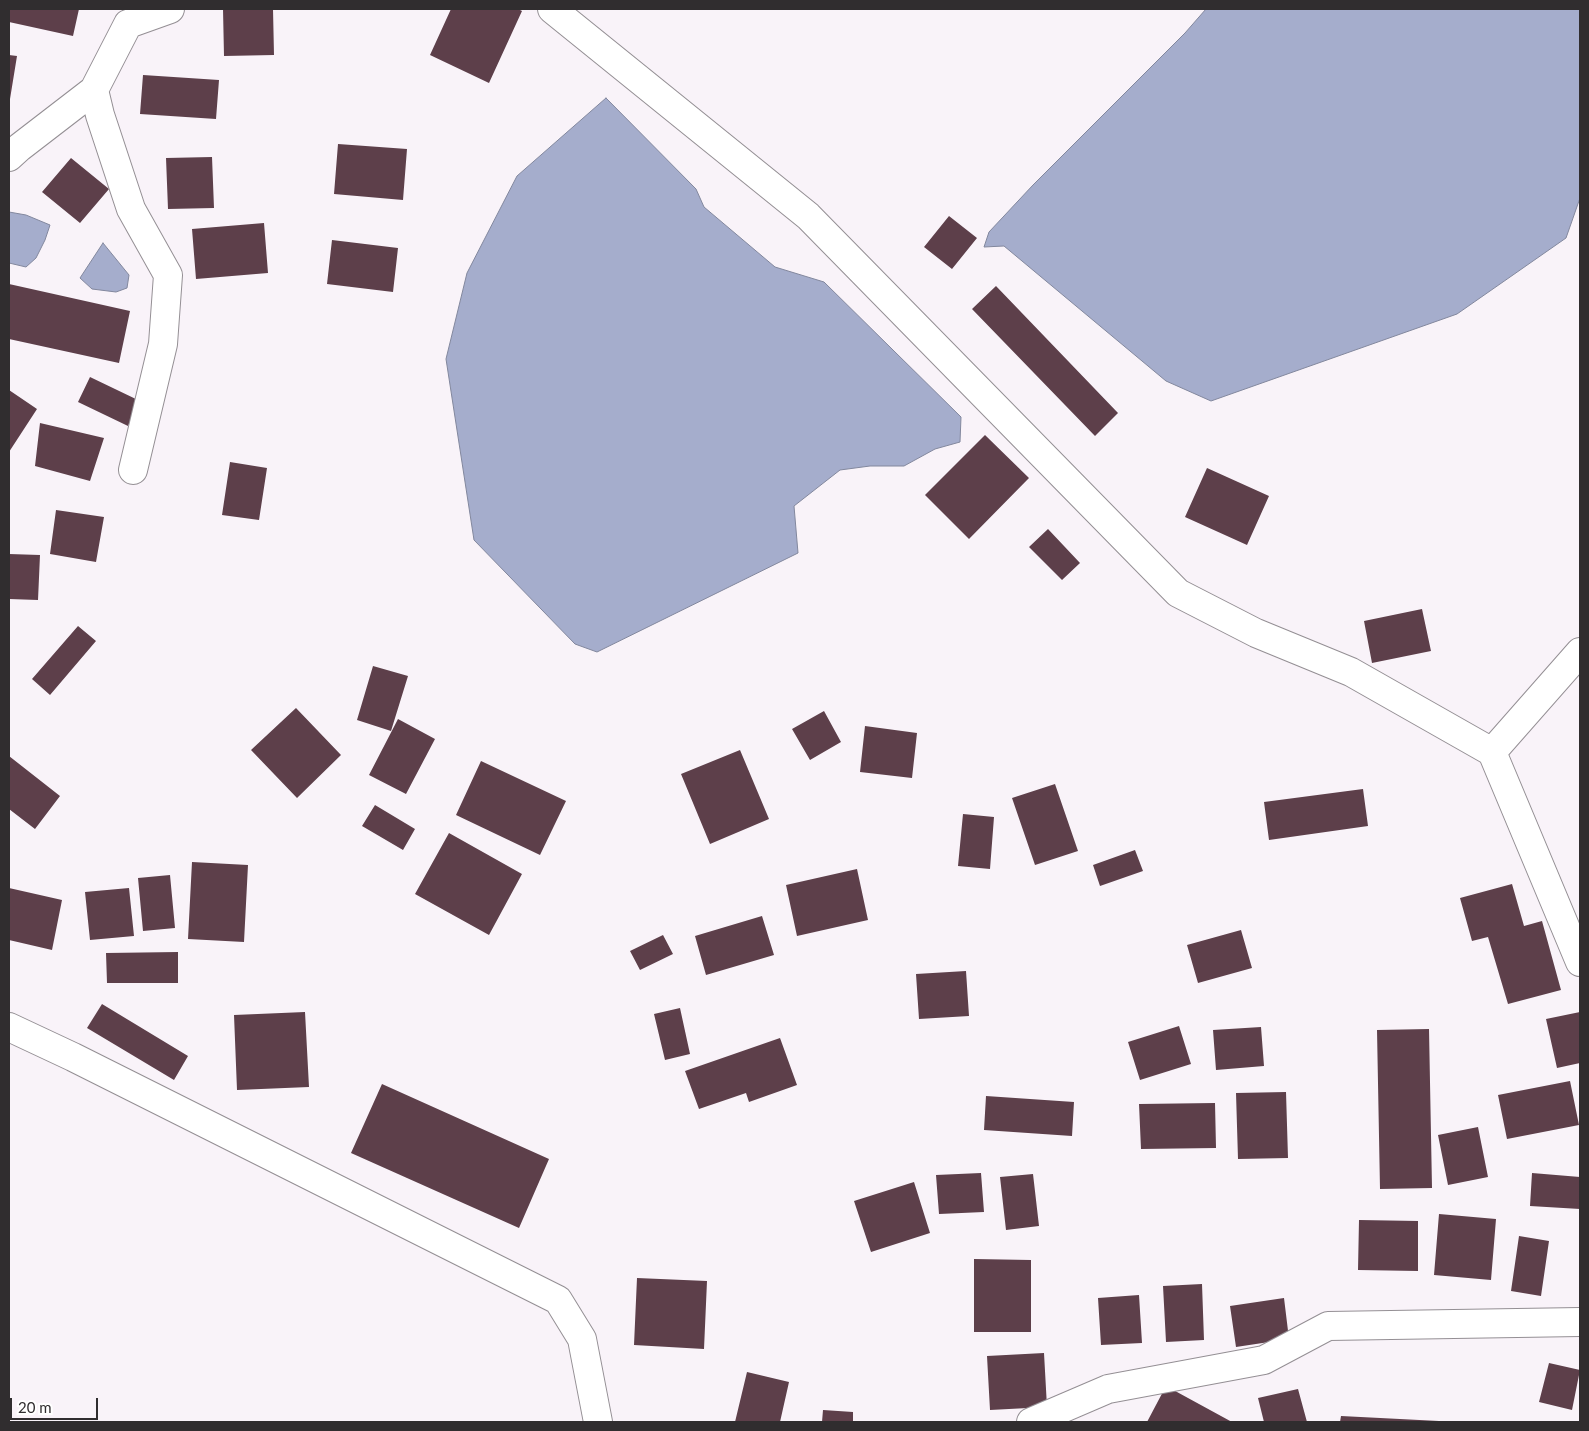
<!DOCTYPE html>
<style>
body{margin:0}
#map{position:relative;width:1589px;height:1431px;overflow:hidden;background:#f9f3f9;font-family:Lato,sans-serif}
canvas{display:block}
.frame{position:absolute;inset:0;border:10px solid #302d2f;pointer-events:none}
.scale{position:absolute;left:10px;top:1398px;width:88px;height:22px;box-sizing:border-box;border:2px solid #302d2f;border-top:0;padding-left:6px;font-size:15px;line-height:18px;white-space:nowrap;color:#302d2f;-webkit-text-stroke:4px #fff;paint-order:stroke}
</style>
<div id="map">
<canvas width="1589" height="1431"></canvas>
<div class="frame"></div>
<div class="scale">20 m</div>
</div>
<script>
const c = document.querySelector('canvas').getContext('2d');
c.lineJoin = 'round';
function paint(path, color) {
  c.fillStyle = color;
  c.fill(path, 'evenodd');
}
function shape(rows) {
  const path = new Path2D();
  for (const r of rows) {
    path.moveTo(r[0], r[1]);
    for (let i = 2; i < r.length; i += 2) path.lineTo(r[i], r[i + 1]);
  }
  return path;
}
function stroke(path, color, width, dash) {
  c.strokeStyle = color;
  c.lineWidth = width;
  c.lineCap = dash ? 'butt' : 'round';
  c.setLineDash(dash || []);
  c.stroke(path);
}
const water = shape([
 [1206,9,1580,9,1580,198,1566,238,1457,314,1211,401,1166,381,1004,246,984,247,989,232,1033,185,1185,33,1206,9],
 [606,98,696,189,704,207,775,267,824,282,961,417,960,442,935,449,904,466,870,466,840,470,794,506,798,553,597,652,575,644,474,540,446,359,467,273,517,176,606,98],
 [9,212,26,215,50,225,45,240,36,258,26,267,9,263,9,212],
 [103,243,129,275,127,288,116,292,92,289,80,278,103,243]
]);
paint(water, '#a5adcc');
stroke(water, '#82879d', 1);
paint(shape([
 [9,9,79,9,73,36,9,22],
 [223,9,273,9,274,55,224,56],
 [451,9,518,9,522,11,489,83,430,55],
 [9,55,17,56,10,99,9,99],
 [143,75,219,80,216,119,140,114],
 [338,144,407,149,403,200,334,194],
 [212,157,214,208,168,209,166,158],
 [71,158,109,189,80,223,42,192],
 [949,216,977,238,952,269,924,247],
 [264,223,268,273,196,279,192,229],
 [332,240,398,248,393,292,327,284],
 [9,284,130,311,119,363,9,339],
 [996,286,1118,413,1095,436,972,309],
 [90,377,140,401,128,426,78,402],
 [9,390,37,409,9,452],
 [40,423,104,438,90,481,35,466],
 [985,435,1029,478,969,539,925,495],
 [230,462,267,468,259,520,222,515],
 [1207,468,1269,496,1247,545,1185,517],
 [56,510,104,517,96,562,50,554],
 [1048,529,1080,563,1062,580,1029,547],
 [9,554,40,555,38,600,9,599],
 [1422,609,1431,651,1372,663,1364,621],
 [78,626,96,641,50,695,32,679],
 [373,666,408,676,391,731,357,720],
 [296,708,341,755,297,798,251,750],
 [824,711,841,742,810,760,792,729],
 [398,719,435,739,406,794,369,775],
 [865,726,917,733,912,778,860,772],
 [740,750,769,819,710,844,681,774],
 [9,756,60,796,35,829,9,809],
 [481,761,566,801,540,855,456,815],
 [1055,784,1078,851,1035,865,1012,798],
 [1363,789,1368,826,1269,840,1264,802],
 [375,805,415,829,403,850,362,826],
 [963,814,994,817,990,869,958,866],
 [449,833,522,874,489,935,415,894],
 [1135,850,1143,871,1100,886,1093,865],
 [192,862,248,865,244,942,188,939],
 [857,869,868,920,797,936,786,885],
 [170,875,175,928,143,931,138,878],
 [1512,884,1524,926,1542,921,1561,990,1508,1004,1488,937,1472,941,1460,898],
 [9,888,62,900,52,950,9,940],
 [129,888,134,936,90,940,85,892],
 [762,916,774,955,706,975,695,936],
 [1241,930,1252,968,1198,983,1187,945],
 [663,935,673,954,640,970,630,951],
 [178,952,178,983,107,983,106,953],
 [966,971,969,1016,919,1019,916,974],
 [102,1004,188,1056,174,1080,87,1028],
 [680,1008,690,1054,665,1060,654,1014],
 [305,1012,309,1087,237,1090,234,1015],
 [1580,1012,1580,1063,1557,1068,1546,1019],
 [1179,1026,1191,1064,1140,1080,1128,1042],
 [1261,1027,1264,1066,1216,1070,1213,1030],
 [1429,1029,1432,1188,1380,1189,1377,1030],
 [780,1038,797,1085,749,1102,746,1093,699,1109,685,1071],
 [1570,1081,1579,1125,1507,1139,1498,1095],
 [382,1084,549,1159,519,1228,351,1153],
 [1286,1092,1288,1158,1238,1159,1236,1093],
 [986,1096,1074,1102,1072,1136,984,1130],
 [1215,1103,1216,1148,1141,1149,1139,1104],
 [1478,1127,1488,1177,1448,1185,1438,1135],
 [981,1173,984,1212,939,1214,936,1175],
 [1532,1173,1580,1177,1580,1209,1530,1206],
 [1033,1174,1039,1226,1006,1230,1000,1177],
 [914,1182,930,1233,871,1252,854,1201],
 [1439,1214,1496,1219,1491,1280,1434,1275],
 [1359,1220,1418,1221,1418,1271,1358,1270],
 [1519,1236,1549,1241,1541,1296,1511,1291],
 [974,1259,1031,1260,1031,1332,974,1332],
 [637,1278,707,1281,704,1349,634,1345],
 [1202,1284,1204,1340,1166,1342,1163,1286],
 [1139,1295,1142,1343,1101,1345,1098,1298],
 [1284,1298,1289,1339,1236,1347,1230,1306],
 [1044,1353,1047,1407,990,1410,987,1356],
 [1549,1363,1580,1370,1572,1410,1539,1402],
 [747,1372,789,1382,780,1422,735,1422],
 [1166,1386,1232,1422,1147,1422],
 [1298,1389,1307,1422,1264,1422,1258,1398],
 [823,1410,853,1412,853,1422,822,1422],
 [1341,1416,1439,1421,1439,1422,1340,1422]
]), '#5d3f4a');
const minor = shape([
 [552,9,808,216,1178,593,1256,633,1351,672,1492,752,1580,962],
 [9,157,20,147,94,90],
 [133,470,163,344,168,275,131,209,100,115,94,90,128,24,170,9],
 [1492,752,1580,652],
 [9,1027,73,1057,558,1300,582,1339,598,1422],
 [1031,1422,1108,1389,1264,1360,1328,1326,1580,1322]
]);
stroke(minor, '#948f94', 30);
stroke(minor, '#fff', 28);
</script>
